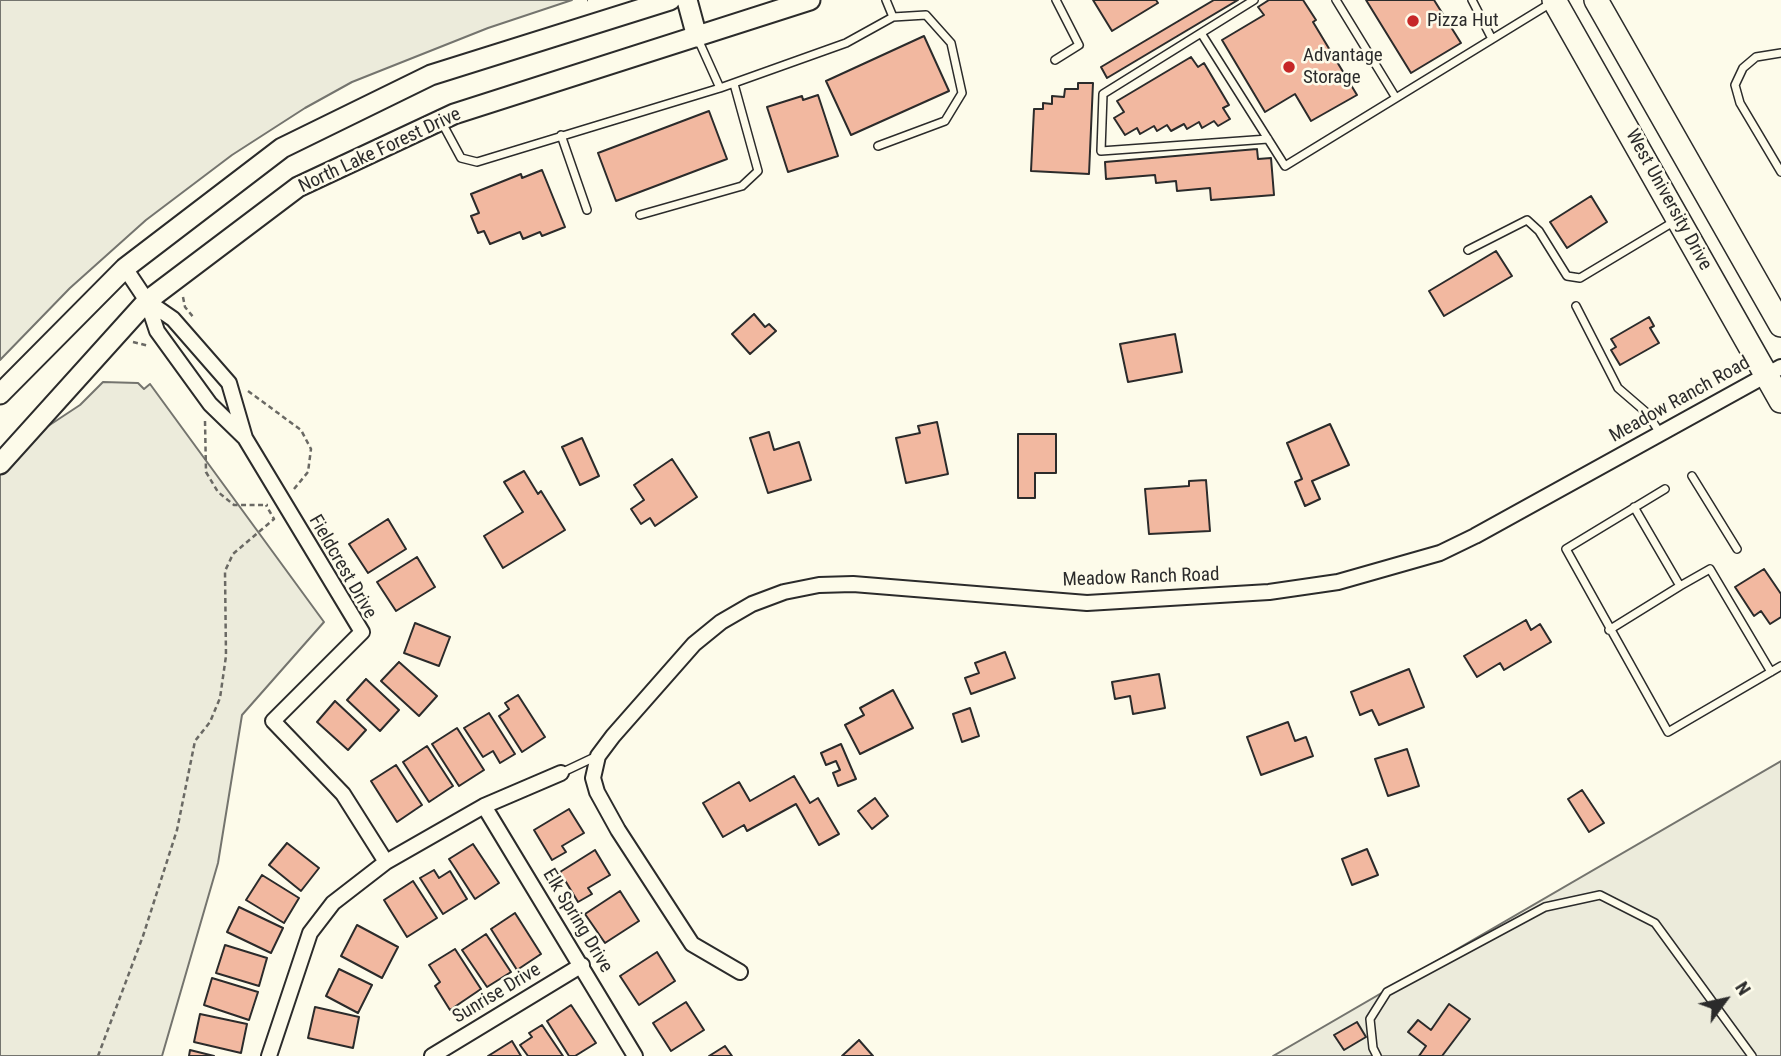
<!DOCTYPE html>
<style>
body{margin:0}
#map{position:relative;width:1781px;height:1056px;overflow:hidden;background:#fdfbea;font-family:"Roboto Condensed",sans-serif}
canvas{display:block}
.north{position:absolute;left:1690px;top:965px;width:70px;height:70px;-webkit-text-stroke:5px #fdfbea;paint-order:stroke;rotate:57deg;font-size:19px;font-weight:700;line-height:28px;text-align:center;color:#2b2b2b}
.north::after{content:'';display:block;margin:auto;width:24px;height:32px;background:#2b2b2b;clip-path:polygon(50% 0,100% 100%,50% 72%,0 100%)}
</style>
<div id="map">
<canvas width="1781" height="1056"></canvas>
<div class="north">N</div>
</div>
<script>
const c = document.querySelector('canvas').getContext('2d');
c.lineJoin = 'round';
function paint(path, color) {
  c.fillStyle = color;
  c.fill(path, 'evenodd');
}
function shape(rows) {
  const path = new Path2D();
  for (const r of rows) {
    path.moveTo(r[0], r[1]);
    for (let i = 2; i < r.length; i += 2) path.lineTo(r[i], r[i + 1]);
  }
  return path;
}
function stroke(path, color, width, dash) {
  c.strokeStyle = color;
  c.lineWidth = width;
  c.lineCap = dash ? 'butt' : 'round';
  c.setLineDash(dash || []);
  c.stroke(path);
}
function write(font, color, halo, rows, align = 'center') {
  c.font = font + ' "Roboto Condensed",sans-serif';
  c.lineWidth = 5;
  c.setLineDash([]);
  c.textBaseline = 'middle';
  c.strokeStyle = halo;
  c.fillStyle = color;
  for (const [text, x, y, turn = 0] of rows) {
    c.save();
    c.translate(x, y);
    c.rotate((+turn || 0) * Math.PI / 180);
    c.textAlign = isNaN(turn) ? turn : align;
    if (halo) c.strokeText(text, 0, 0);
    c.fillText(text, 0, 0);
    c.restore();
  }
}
const green = shape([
 [0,0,572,0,488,28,352,82,305,108,232,155,146,220,70,288,0,360,0,0],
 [103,382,138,383,144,389,150,384,324,622,242,715,218,863,162,1056,0,1056,0,473,36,434,80,405,103,382],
 [1781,761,1781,1056,1273,1056,1781,761]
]);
paint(green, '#ecebdb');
stroke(green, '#74746e', 2);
const building = shape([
 [1093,0,1156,0,1158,3,1112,31,1093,0],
 [1214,0,1238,0,1107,78,1101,67,1214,0],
 [1269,0,1303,0,1316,20,1313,22,1357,95,1311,121,1295,94,1265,112,1222,40,1264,15,1258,7,1269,0],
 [1366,0,1434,0,1461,43,1411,73,1366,0],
 [924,36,949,91,851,135,826,81,924,36],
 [1191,57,1198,67,1204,63,1229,105,1223,108,1230,119,1218,126,1214,121,1202,128,1199,122,1187,129,1184,124,1171,131,1167,125,1157,131,1154,126,1140,134,1137,128,1125,135,1114,118,1124,112,1117,101,1191,57],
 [1078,83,1093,83,1089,174,1031,171,1034,109,1043,109,1043,103,1052,104,1052,96,1064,97,1065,89,1078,89,1078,83],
 [818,95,838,156,788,172,767,107,802,96,803,100,818,95],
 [709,111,727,159,616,201,598,153,709,111],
 [1257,149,1258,159,1271,158,1274,195,1211,200,1210,188,1177,191,1176,181,1156,183,1155,175,1106,179,1105,162,1257,149],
 [542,170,565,227,542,236,540,232,523,239,520,232,490,244,484,231,478,233,471,216,479,213,471,194,521,174,522,178,542,170],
 [1591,196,1607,222,1567,248,1550,222,1591,196],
 [1496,251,1512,276,1444,316,1429,291,1496,251],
 [754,314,765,327,769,324,776,331,750,354,732,334,754,314],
 [1649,317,1654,326,1650,328,1659,343,1620,365,1611,350,1616,347,1611,339,1649,317],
 [1175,334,1182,372,1128,382,1120,344,1175,334],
 [937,422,948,474,906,483,896,438,920,433,918,426,937,422],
 [1330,424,1349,465,1312,481,1320,499,1305,506,1295,482,1302,479,1287,443,1330,424],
 [769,432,774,450,799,442,811,480,768,493,750,438,769,432],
 [1018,434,1056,434,1056,473,1035,473,1035,498,1018,498,1018,434],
 [582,438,599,476,580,485,562,447,582,438],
 [672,459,697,497,655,526,650,518,641,524,631,509,644,500,634,485,672,459],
 [524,471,538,494,541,491,565,530,503,568,484,536,523,512,504,482,524,471],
 [1206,480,1210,531,1149,534,1145,489,1189,486,1189,481,1206,480],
 [388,519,406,549,368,573,349,544,388,519],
 [417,557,435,587,396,611,377,582,417,557],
 [1764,569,1781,594,1781,617,1770,624,1761,611,1754,616,1735,587,1764,569],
 [1526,620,1531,630,1540,624,1551,642,1504,670,1500,663,1477,677,1464,656,1526,620],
 [415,623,450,637,439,666,404,653,415,623],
 [1005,652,1015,678,971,694,965,678,979,673,975,663,1005,652],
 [399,662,437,696,419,716,381,681,399,662],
 [1409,669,1424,707,1379,725,1372,710,1360,715,1351,692,1409,669],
 [1159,674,1165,708,1133,714,1130,696,1115,699,1112,682,1159,674],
 [366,679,399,710,380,731,347,700,366,679],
 [893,690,913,728,860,754,845,725,864,715,860,708,893,690],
 [518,695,545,737,522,752,499,716,509,709,505,703,518,695],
 [335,701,366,730,348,750,317,722,335,701],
 [970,708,979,736,962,742,953,714,970,708],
 [489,713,515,754,500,763,493,751,483,757,464,728,489,713],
 [1288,722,1295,741,1306,737,1313,756,1261,775,1247,737,1288,722],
 [457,728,484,770,459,786,432,744,457,728],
 [841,744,856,779,838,786,833,773,840,770,836,761,826,765,821,753,841,744],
 [427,746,453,786,429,802,403,762,427,746],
 [1407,749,1419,786,1388,796,1375,759,1407,749],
 [396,765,422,805,397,822,371,781,396,765],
 [794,776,810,803,818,798,839,834,819,845,796,804,747,831,744,825,723,837,703,803,739,782,750,801,794,776],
 [1582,790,1604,823,1589,832,1568,799,1582,790],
 [875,798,888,816,872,829,858,811,875,798],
 [569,809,584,833,562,846,566,852,552,860,534,830,569,809],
 [287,843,319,868,301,891,269,865,287,843],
 [473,844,499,883,475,899,449,859,473,844],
 [1367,849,1378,875,1352,885,1342,859,1367,849],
 [595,850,610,875,588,888,592,894,578,902,560,872,595,850],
 [434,870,439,878,450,871,467,899,443,914,420,878,434,870],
 [262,875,299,898,284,923,246,900,262,875],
 [413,881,437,918,407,937,384,900,413,881],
 [620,891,639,921,605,943,585,914,620,891],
 [239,907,283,928,271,953,227,932,239,907],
 [515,913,541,954,517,970,491,929,515,913],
 [357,925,398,947,382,978,341,956,357,925],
 [486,934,511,972,487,987,462,950,486,934],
 [225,945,267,958,259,986,216,973,225,945],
 [455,949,481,989,450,1010,435,986,440,982,429,965,455,949],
 [657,952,675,981,639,1005,620,976,657,952],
 [339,969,372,985,358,1013,326,996,339,969],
 [212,978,258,992,249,1020,204,1005,212,978],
 [686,1002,704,1030,671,1051,653,1023,686,1002],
 [1449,1004,1470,1019,1442,1056,1419,1056,1426,1046,1408,1032,1418,1020,1431,1030,1449,1004],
 [571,1005,596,1043,575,1056,569,1056,547,1021,571,1005],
 [315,1007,359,1017,353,1048,308,1038,315,1007],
 [200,1014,247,1024,241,1053,194,1042,200,1014],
 [1357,1022,1366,1037,1344,1050,1334,1035,1357,1022],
 [542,1025,563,1056,528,1056,520,1045,532,1037,529,1033,542,1025],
 [859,1040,873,1056,842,1056,859,1040],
 [512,1041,521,1056,488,1056,512,1041],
 [725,1046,732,1056,709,1056,725,1046],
 [190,1050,214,1056,189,1056,190,1050]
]);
paint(building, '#f2b8a0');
stroke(building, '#2b2b2b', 2);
const service = shape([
 [1254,0,1201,33,1285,166,1396,98],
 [1336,0,1396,98,1551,3],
 [1472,0,1492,39],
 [1201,33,1103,94,1101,151,1268,139],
 [697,37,720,88,846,43,893,17,886,0],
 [1781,53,1756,57,1743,68,1735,85,1740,103,1781,172],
 [1055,60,1079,45,1056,0],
 [441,121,461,158,477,162,720,88],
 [561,135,587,210],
 [878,146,945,121,962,93,951,43,926,15,893,17],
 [640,215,742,186,758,171,734,84],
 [1468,250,1527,220,1539,231,1567,276,1580,278,1675,221],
 [1576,306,1618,388,1647,413,1660,433],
 [1692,476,1737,549],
 [1665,489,1566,549,1668,732,1781,666],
 [1680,586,1710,569,1771,672],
 [1609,630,1680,586,1634,507],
 [561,773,597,756],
 [1377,1056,1373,1048,1370,1019,1387,992,1545,907,1600,895,1655,923,1752,1056]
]);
const minor = shape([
 [125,268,147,301,157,331,210,404,244,437],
 [147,301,173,319,229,383,245,438,362,632,273,721,343,794,386,862],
 [484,806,635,1056],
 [740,972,692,944,618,830,597,792,593,778,598,756,613,736,694,644,721,622,752,604,784,592,819,585,853,584,1087,603,1269,592,1338,582,1440,553,1475,536,1781,367],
 [269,1056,310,933,333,903,386,862,484,806,561,773],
 [432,1056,582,965]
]);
const secondary = shape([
 [687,0,697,37],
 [0,394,125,268,282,148,431,75,670,0],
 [0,464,147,301,298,187,454,114,810,0]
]);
const trunk = shape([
 [1554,0,1781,401],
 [1596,0,1781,325]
]);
stroke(service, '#2b2b2b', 10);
stroke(minor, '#2b2b2b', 18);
stroke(secondary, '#2b2b2b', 23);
stroke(trunk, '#2b2b2b', 26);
stroke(shape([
 [587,0,588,0],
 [183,297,185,307,194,318],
 [133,342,149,346],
 [248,391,301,430,311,449,308,472,294,489],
 [205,421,206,472,218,492,234,505,268,505],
 [98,1056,143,936,177,830,195,741,210,722,220,698,226,656,225,571,233,554,274,519,266,505]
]), '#6a6964', 2.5, [5, 3.5]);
stroke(service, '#fdfbea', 7);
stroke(minor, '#fdfbea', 14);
stroke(secondary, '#fdfbea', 19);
stroke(trunk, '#fdfbea', 23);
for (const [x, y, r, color] of [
 [1413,21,7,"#c62828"],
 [1289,67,7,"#c62828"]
]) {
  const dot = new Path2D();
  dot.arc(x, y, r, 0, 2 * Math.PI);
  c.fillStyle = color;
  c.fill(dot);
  stroke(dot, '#fdfbea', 2.5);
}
write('19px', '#2b2b2b', '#fdfbea', [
 ["Pizza Hut",1427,21],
 ["Advantage",1303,56],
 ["Storage",1303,78]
], 'left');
write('19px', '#2b2b2b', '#fdfbea', [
 ["North Lake Forest Drive",380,151,-25],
 ["West University Drive",1668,200,61],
 ["Meadow Ranch Road",1680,400,-29],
 ["Fieldcrest Drive",342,567,60],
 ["Meadow Ranch Road",1141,578,-2],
 ["Elk Spring Drive",577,921,59],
 ["Sunrise Drive",497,994,-31]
]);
</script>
